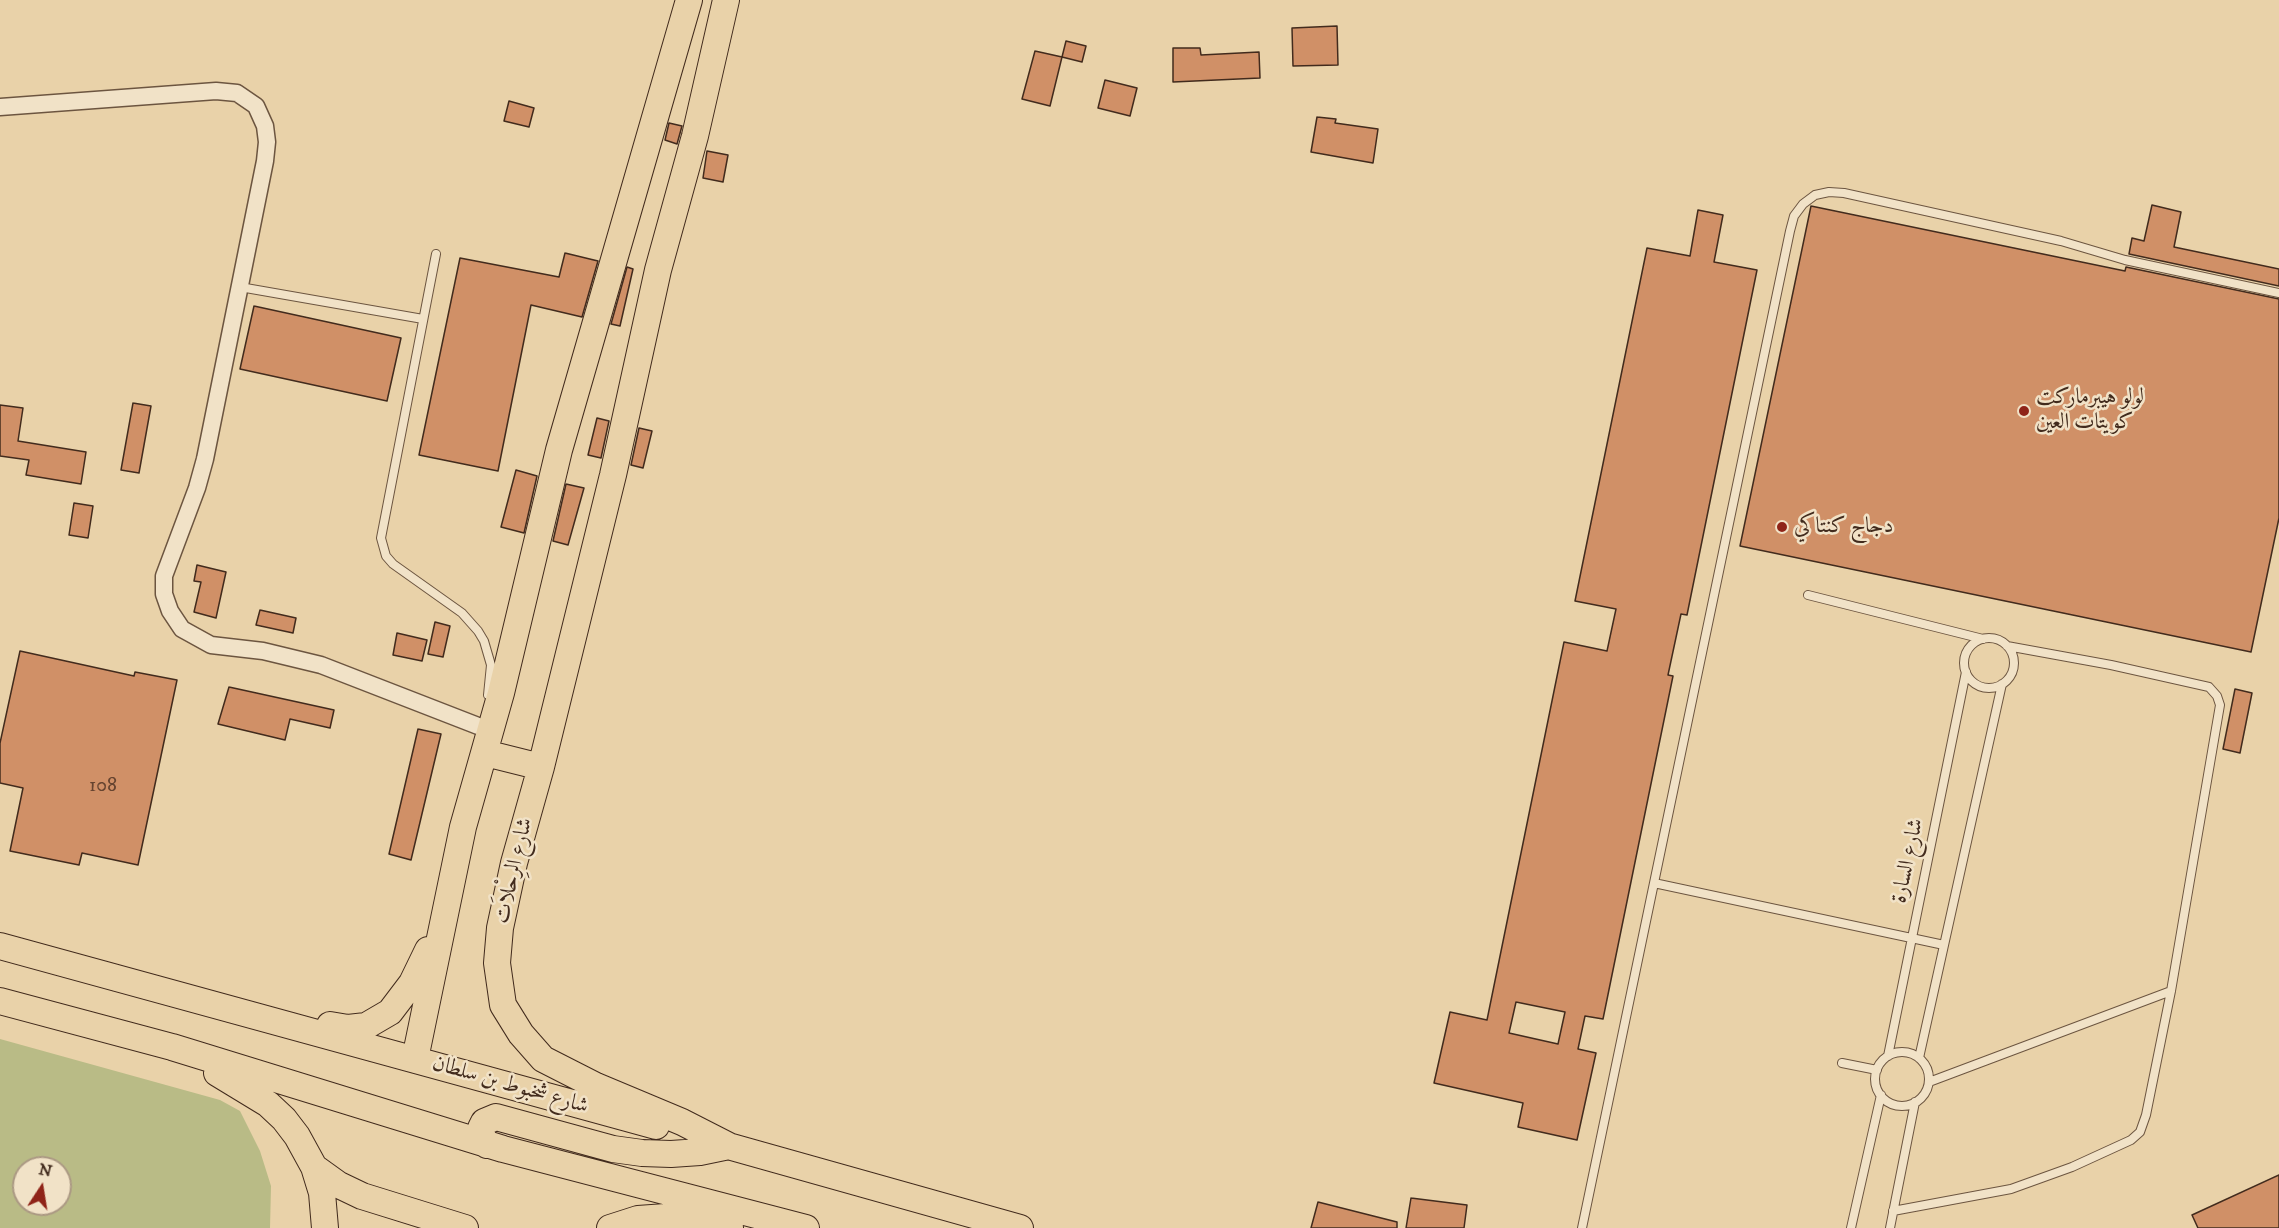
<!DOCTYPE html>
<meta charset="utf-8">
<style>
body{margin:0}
#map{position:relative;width:2279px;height:1228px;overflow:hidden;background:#e9d2a9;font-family:"IM FELL DW Pica",serif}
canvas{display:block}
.north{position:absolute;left:12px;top:1156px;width:60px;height:60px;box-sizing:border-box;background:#f1e2c7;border:2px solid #ab9983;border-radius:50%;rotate:12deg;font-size:16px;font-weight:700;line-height:24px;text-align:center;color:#422b1d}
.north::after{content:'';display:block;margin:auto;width:21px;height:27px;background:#8f2418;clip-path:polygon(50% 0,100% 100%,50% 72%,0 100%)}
</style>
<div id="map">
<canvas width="2279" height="1228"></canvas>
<div class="north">N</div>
</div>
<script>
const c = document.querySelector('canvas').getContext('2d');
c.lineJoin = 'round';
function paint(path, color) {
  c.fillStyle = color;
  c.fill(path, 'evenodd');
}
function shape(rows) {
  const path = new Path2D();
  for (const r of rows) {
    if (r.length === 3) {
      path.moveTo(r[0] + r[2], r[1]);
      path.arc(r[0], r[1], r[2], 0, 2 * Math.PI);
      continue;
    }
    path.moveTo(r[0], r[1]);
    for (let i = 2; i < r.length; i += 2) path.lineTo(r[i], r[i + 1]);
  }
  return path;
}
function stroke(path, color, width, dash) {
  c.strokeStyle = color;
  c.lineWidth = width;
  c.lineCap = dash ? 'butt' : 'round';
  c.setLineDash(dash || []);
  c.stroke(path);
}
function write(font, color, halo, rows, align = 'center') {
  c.font = font + ' "IM FELL DW Pica",Amiri,serif';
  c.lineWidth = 5;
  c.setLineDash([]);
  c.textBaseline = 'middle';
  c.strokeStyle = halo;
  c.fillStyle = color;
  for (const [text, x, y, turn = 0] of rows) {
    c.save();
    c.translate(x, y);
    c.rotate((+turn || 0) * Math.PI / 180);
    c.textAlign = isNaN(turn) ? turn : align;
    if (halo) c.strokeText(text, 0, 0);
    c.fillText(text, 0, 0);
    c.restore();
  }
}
paint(shape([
 [0,1039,220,1100,240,1111,260,1151,271,1186,270,1228,0,1228],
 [24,1168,60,1168,60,1204,24,1204]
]), '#b9bb86');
const building = shape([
 [1337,26,1338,65,1293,66,1292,28,1337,26],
 [1066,41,1086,46,1082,62,1062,57,1066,41],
 [1173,48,1200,48,1201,55,1259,52,1260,78,1173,82,1173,48],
 [1035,51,1062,57,1050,106,1022,99,1035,51],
 [1105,80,1137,88,1130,116,1098,108,1105,80],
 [509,101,534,108,529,127,504,121,509,101],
 [1317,117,1336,119,1335,123,1378,129,1373,163,1311,152,1317,117],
 [669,123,682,126,677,144,665,140,669,123],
 [707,151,728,155,723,182,703,178,707,151],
 [2152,205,2181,212,2174,247,2279,269,2279,286,2129,254,2132,238,2144,241,2152,205],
 [1811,206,2125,271,2126,267,2279,299,2279,518,2251,652,1740,546,1811,206],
 [1698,210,1723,215,1714,262,1757,270,1687,615,1681,614,1668,675,1673,676,1603,1019,1585,1016,1578,1049,1596,1053,1577,1140,1518,1127,1523,1103,1434,1083,1450,1012,1487,1020,1564,642,1607,651,1616,609,1575,601,1647,248,1690,256,1698,210],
 [1516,1002,1565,1012,1558,1044,1509,1033,1516,1002],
 [565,253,598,261,582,317,531,305,498,471,419,455,460,258,559,277,565,253],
 [627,267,633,269,620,326,611,324,627,267],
 [254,306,401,338,387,401,240,369,254,306],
 [133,403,151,406,139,473,121,470,133,403],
 [0,405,23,408,18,441,86,452,81,484,26,475,29,460,0,456,0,405],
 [597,418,609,421,601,458,588,455,597,418],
 [639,428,652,431,643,468,631,465,639,428],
 [516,470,537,476,524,533,501,527,516,470],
 [566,484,584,488,568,545,553,541,566,484],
 [74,503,93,506,88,538,69,535,74,503],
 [197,565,226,572,216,618,194,612,201,582,194,581,197,565],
 [260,610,296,618,293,633,256,625,260,610],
 [435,622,450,626,443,657,428,654,435,622],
 [397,633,427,640,422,661,393,655,397,633],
 [20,651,134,676,135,672,177,680,138,865,82,853,79,865,10,851,23,788,0,783,0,743,20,651],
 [229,687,334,710,330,728,290,719,285,740,218,724,229,687],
 [2235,689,2252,693,2240,753,2223,749,2235,689],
 [418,729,441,734,411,860,389,854,418,729],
 [2279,1175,2279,1228,2198,1228,2192,1215,2279,1175],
 [1411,1198,1467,1205,1464,1228,1406,1228,1411,1198],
 [1318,1202,1397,1222,1397,1228,1311,1228,1318,1202]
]);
paint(building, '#d09067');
stroke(building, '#422b1d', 1.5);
const service = shape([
 [436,254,381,538,386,556,393,564,462,613,478,631,484,641,491,665,488,695],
 [240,287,423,319],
 [1808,595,1983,639],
 [1989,663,25],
 [1654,883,1944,945],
 [1902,1079,27],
 [1888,1056,1966,672],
 [1919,1058,2002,684],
 [1842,1063,1877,1070],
 [1929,1082,2171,991],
 [1893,1211,2011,1189,2072,1167,2131,1140,2140,1132,2146,1115,2171,991,2220,705,2217,696,2209,687,2111,665,2007,646],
 [1582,1228,1790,231,1794,216,1803,204,1815,195,1829,192,1844,193,2061,241,2125,260,2279,293],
 [1851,1228,1881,1095],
 [1890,1228,1915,1102]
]);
const minor = shape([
 [0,107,216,91,237,93,256,106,265,126,267,142,265,161,205,459,197,488,164,576,164,594,170,611,182,629,211,645,263,651,321,665,491,731]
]);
const primary = shape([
 [726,0,695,136,658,270,613,475,541,767,514,863,500,928,497,963,503,1005,521,1034,543,1059,596,1086,682,1122,729,1146],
 [485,753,541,767],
 [0,946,656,1126],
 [0,1001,172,1047,503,1149,806,1228],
 [330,1025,348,1028,366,1026,390,1012,412,983,428,950],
 [415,1059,463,827,501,693,559,450,689,0],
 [217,1073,268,1104,284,1119,297,1136,314,1167,322,1193,325,1228],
 [714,1142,1020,1228],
 [487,1145,481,1134,481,1128,484,1122,496,1117,613,1149,642,1153,671,1154,700,1152,729,1146],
 [314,1167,339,1185,362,1196,465,1228],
 [610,1228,638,1219,680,1216,730,1228]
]);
stroke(service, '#6c5540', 10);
stroke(minor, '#6c5540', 19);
stroke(primary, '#422b1d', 28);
stroke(service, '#f1e2c7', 8);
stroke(minor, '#f1e2c7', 16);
stroke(primary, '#e9d2a9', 26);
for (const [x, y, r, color] of [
 [2024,411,6,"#8f2418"],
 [1782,527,6,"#8f2418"]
]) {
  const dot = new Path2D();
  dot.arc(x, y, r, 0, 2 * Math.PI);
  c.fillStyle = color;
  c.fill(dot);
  stroke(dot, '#f1e2c7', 2);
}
write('20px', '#664430', null, [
 ["108",103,787]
]);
write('22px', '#422b1d', '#f1e2c7', [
 ["لولو هيبرماركت",2036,398],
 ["كويتات العين",2036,423],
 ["دجاج كنتاكي",1794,527]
], 'left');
write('22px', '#422b1d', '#f1e2c7', [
 ["شارع السارة",1909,861,-78],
 ["شارع الرِحْلاَت",515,871,-77],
 ["شارع شخبوط بن سلطان",510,1086,16]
]);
</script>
